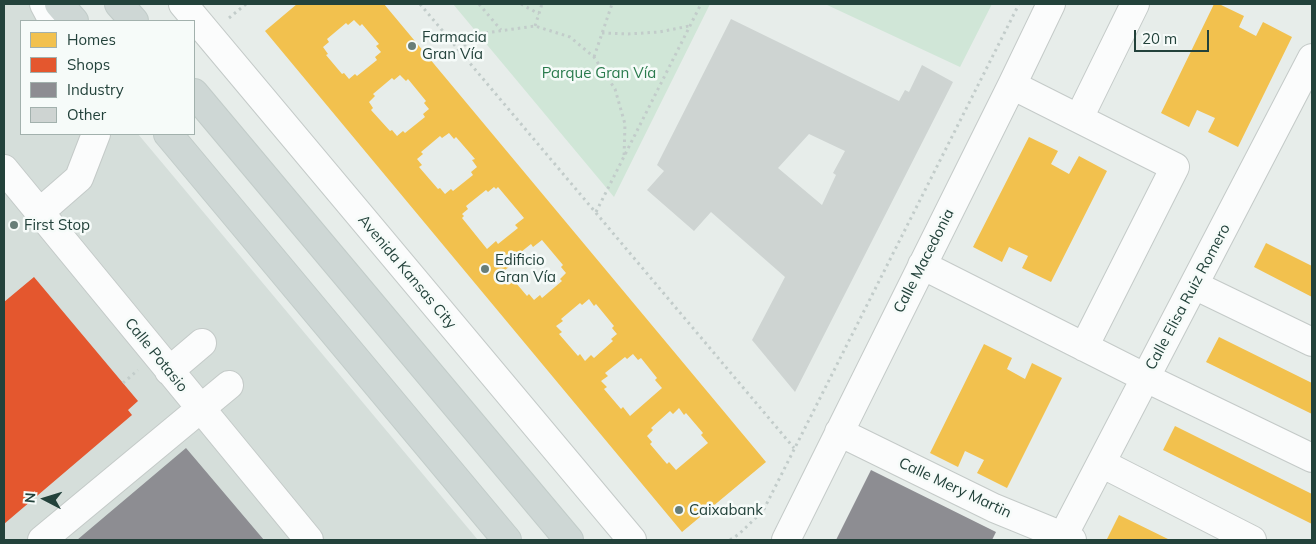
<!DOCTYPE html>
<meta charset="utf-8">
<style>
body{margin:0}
#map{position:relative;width:1316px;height:544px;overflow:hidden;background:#e7edea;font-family:Mulish,sans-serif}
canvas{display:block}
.frame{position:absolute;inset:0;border:5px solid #23423b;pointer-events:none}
.legend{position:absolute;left:20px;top:20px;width:175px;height:115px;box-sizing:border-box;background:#f6fbf9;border:1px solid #a2b1ad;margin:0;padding:6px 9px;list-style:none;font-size:15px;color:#23423b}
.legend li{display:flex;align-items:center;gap:10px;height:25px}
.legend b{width:25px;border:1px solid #a2b1ad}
.north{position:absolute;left:20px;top:474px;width:50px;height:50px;-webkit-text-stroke:4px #f6fbf9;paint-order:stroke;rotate:275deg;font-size:14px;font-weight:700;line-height:20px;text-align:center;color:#23423b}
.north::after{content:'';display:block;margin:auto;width:18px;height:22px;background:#23423b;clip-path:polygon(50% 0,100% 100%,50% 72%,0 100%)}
.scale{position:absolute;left:1134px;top:30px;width:75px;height:22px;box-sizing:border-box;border:2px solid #23423b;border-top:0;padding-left:6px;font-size:15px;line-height:18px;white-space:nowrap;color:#23423b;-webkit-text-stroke:4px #f6fbf9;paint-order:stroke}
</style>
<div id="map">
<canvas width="1316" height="544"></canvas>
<div class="frame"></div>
<ul class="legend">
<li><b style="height:14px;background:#f2c14e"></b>Homes</li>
<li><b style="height:14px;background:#e4572e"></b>Shops</li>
<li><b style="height:14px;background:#8d8d92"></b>Industry</li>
<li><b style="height:14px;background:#ced4d2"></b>Other</li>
</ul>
<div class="north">N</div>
<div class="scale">20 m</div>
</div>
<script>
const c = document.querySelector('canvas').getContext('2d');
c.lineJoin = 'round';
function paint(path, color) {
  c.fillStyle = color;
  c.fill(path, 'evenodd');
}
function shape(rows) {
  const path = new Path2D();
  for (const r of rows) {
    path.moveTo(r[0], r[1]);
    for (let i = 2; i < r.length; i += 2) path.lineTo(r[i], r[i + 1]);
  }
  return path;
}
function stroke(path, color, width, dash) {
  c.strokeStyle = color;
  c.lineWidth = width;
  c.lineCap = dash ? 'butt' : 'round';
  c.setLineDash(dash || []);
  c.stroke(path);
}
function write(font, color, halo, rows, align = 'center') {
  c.font = font + ' Mulish,sans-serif';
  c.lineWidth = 5;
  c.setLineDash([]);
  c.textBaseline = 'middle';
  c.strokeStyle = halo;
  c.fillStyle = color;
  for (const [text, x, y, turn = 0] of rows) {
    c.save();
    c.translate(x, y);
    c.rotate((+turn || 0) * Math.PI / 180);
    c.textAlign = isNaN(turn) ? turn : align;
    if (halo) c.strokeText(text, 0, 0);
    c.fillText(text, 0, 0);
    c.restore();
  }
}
paint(shape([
 [4,4,28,4,43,21,21,21,21,134,138,134,478,540,4,540]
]), '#d5deda');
paint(shape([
 [453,4,710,4,614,197],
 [825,4,992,4,960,67]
]), '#d0e6d7');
paint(shape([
 [297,4,384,4,766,462,682,532,265,31],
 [354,20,360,26,362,24,379,44,376,46,381,52,375,57,377,60,357,76,355,74,349,79,344,73,342,74,326,55,328,54,323,47,329,42,327,39,346,23,348,25],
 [400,75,406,81,408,79,426,101,424,103,429,109,423,114,425,117,405,133,403,131,397,136,392,130,390,131,371,110,373,108,369,102,375,96,373,94,392,78,394,80],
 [449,133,454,139,456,137,475,159,472,160,477,167,471,172,473,175,453,191,451,189,445,194,440,188,438,189,419,167,422,165,417,159,423,154,421,152,440,136,442,138],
 [494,187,496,189,498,187,524,218,515,225,518,228,498,244,496,241,487,249,462,218,464,216,462,214,468,209,466,206,486,190,488,192],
 [542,240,563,265,561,267,566,273,560,279,562,281,542,298,540,295,534,300,529,294,527,296,505,270,514,263,511,260,531,244,533,247],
 [589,299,594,306,596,304,614,326,612,328,617,334,611,339,613,341,594,358,591,355,585,361,580,354,578,356,559,334,562,332,556,326,563,321,561,319,580,303,582,305],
 [633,354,638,360,641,358,657,378,655,380,662,388,630,416,623,407,621,409,604,389,607,387,601,381,608,376,605,373,625,357,627,359],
 [679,408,684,415,686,413,703,433,701,435,708,443,676,470,669,462,667,464,650,444,652,442,647,436,653,430,651,428,670,411,673,414],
 [1214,4,1219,4,1244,16,1239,27,1256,36,1263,22,1292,37,1238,147,1208,132,1215,118,1197,110,1189,127,1161,113],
 [1029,137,1058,151,1051,164,1069,174,1079,156,1107,171,1051,282,1022,268,1028,256,1009,247,1002,262,973,247],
 [1266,243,1312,266,1312,297,1254,267],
 [1219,337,1312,383,1312,414,1206,362],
 [984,344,1012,358,1007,369,1025,379,1032,363,1062,378,1007,488,977,473,984,460,965,451,958,467,930,453],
 [1175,426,1312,494,1312,524,1163,450],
 [1119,515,1170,540,1107,539]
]), '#f2c14e');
paint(shape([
 [34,277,138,401,128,410,132,415,4,524,4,302]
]), '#e4572e');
paint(shape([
 [186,448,264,540,77,540],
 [871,470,996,532,992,540,836,540]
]), '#8d8d92');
paint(shape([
 [731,19,899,101,905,90,909,92,922,65,953,82,795,392,752,340,785,277,711,212,694,231,647,190,664,171,657,165],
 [809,134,845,151,833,173,836,175,822,205,778,168]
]), '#ced4d2');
const minor = shape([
 [44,4,53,21],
 [183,4,632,540],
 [1012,85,1175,167,1084,347],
 [1079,118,1135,4],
 [4,169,309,540],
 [40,212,79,178,96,134],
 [922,265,1146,378,1312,458],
 [1194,285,1312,342],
 [169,371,202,343],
 [839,432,994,508,1072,540],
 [1101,463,1252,540],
 [1063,536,1312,58],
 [42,540,229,385],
 [786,540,1012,85,1051,4]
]);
const major = shape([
 [59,4,74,21],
 [119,4,134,21],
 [194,93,569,540],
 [168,134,507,540]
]);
stroke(minor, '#c4cac8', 30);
stroke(major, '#c2ccc9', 30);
stroke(shape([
 [420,4,794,448],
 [479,4,501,30],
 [521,4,539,14],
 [229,18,246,4],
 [535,26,542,4],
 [602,33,628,34,659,32,689,26],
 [459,50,478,34,535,26,570,37,594,57,615,89,625,124,624,157],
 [594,57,612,4],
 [596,212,701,4],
 [123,383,138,370],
 [730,540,739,534,763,511,1019,4]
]), '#c2ccca', 3, [2.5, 4]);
stroke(minor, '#fbfcfc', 28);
stroke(major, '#ced7d5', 28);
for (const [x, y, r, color] of [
 [412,46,5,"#687e78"],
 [14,225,5,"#687e78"],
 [485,269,5,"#687e78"],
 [679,510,5,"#687e78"]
]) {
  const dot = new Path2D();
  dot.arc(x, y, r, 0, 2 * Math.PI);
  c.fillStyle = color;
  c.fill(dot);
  stroke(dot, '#f6fbf9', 2);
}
write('15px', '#23423b', '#f6fbf9', [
 ["Farmacia",422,37],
 ["Gran Vía",422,54],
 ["First Stop",24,225],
 ["Edificio",495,260],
 ["Gran Vía",495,277],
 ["Caixabank",689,510]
], 'left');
write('15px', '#2a7b4d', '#f6fbf9', [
 ["Parque Gran Vía",599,73]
]);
write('15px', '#23423b', '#f6fbf9', [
 ["Calle Macedonia",924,261,-63],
 ["Avenida Kansas City",407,272,50],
 ["Calle Elisa Ruiz Romero",1188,297,-62],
 ["Calle Potasio",156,355,51],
 ["Calle Mery Martin",955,488,25]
]);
</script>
